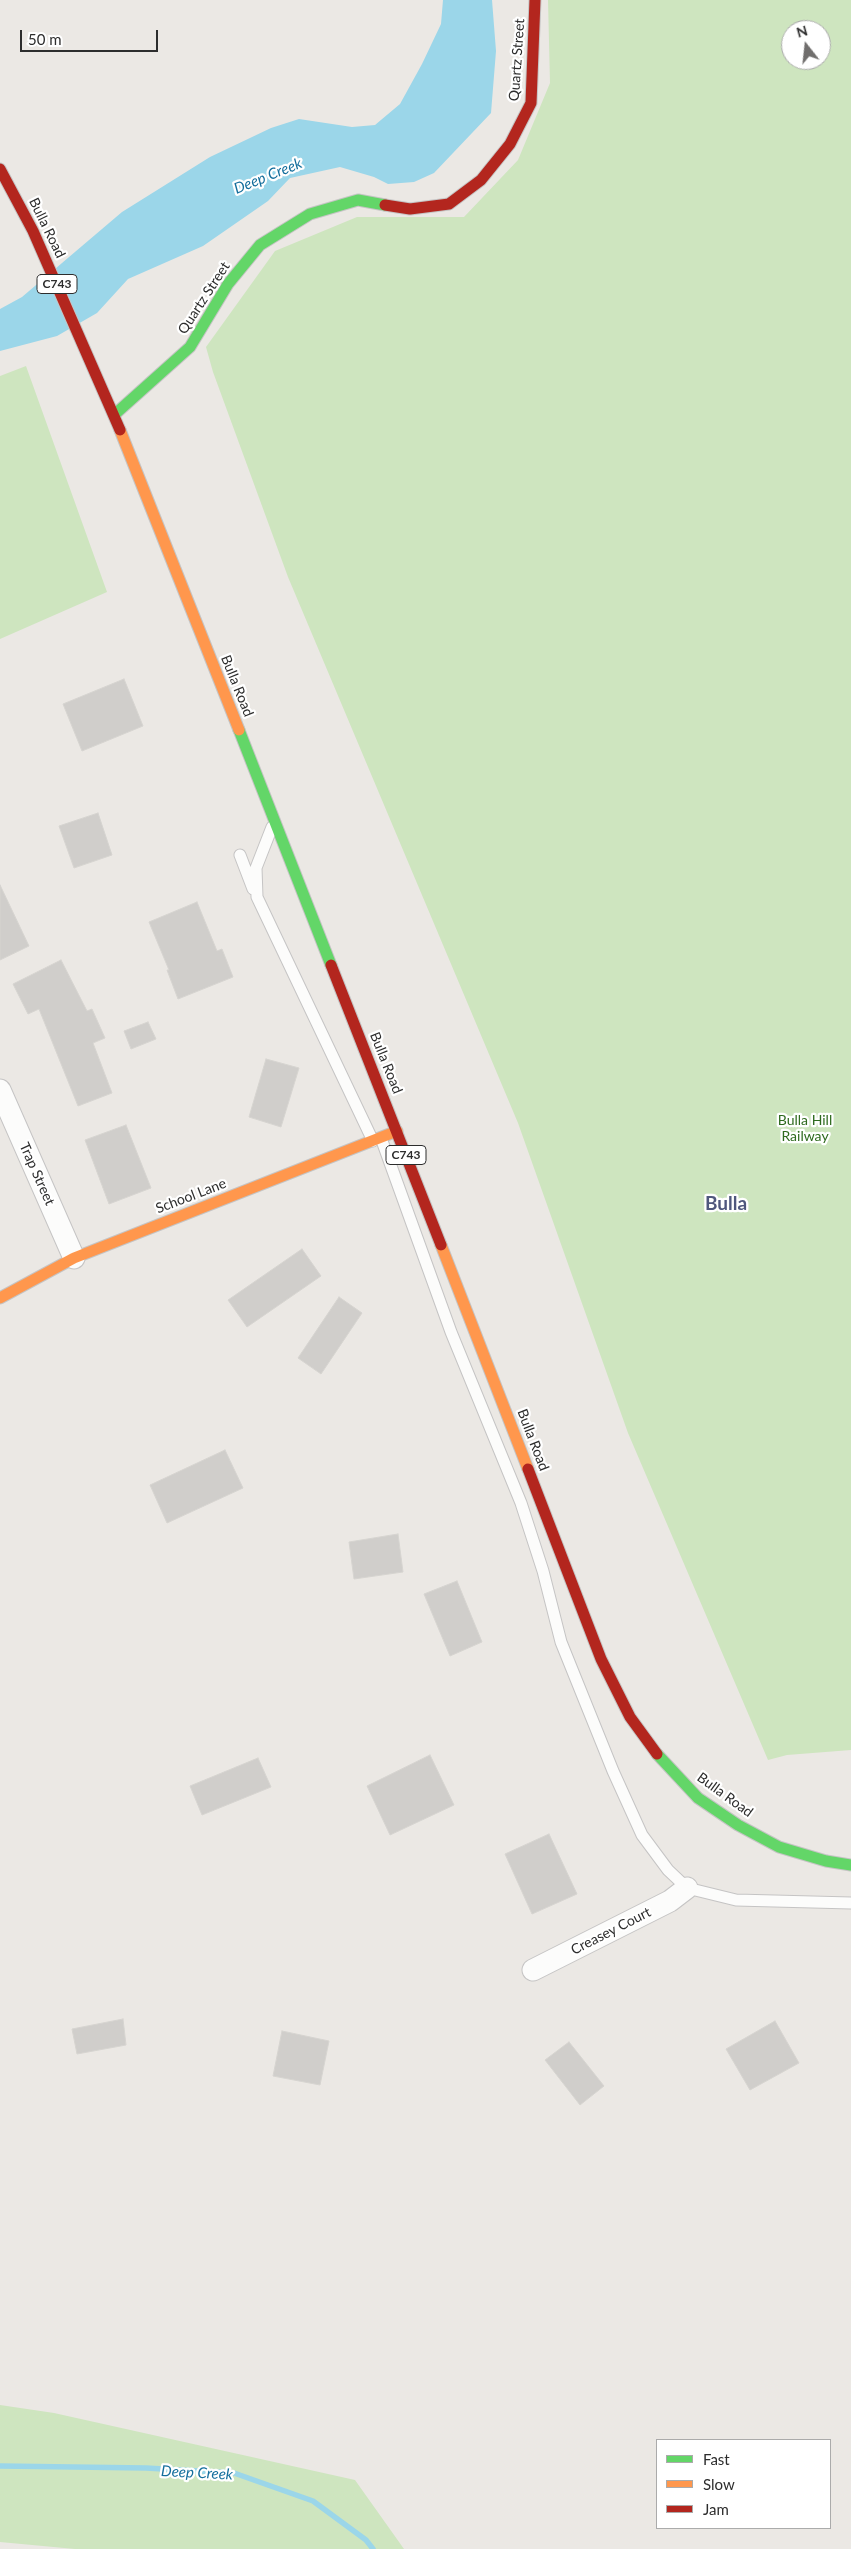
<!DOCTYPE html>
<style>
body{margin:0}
#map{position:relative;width:851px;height:2549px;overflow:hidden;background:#ebe8e4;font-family:Lato,sans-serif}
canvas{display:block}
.legend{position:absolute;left:656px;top:2439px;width:175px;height:90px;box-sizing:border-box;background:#fff;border:1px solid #ababab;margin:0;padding:6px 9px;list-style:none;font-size:15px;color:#2d2d2d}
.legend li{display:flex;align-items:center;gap:10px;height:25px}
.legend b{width:25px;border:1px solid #ababab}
.north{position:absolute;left:781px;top:20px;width:50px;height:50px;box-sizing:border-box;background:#fff;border:1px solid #ababab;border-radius:50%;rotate:344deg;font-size:14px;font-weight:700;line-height:20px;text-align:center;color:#2d2d2d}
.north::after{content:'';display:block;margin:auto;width:18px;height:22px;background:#706e6d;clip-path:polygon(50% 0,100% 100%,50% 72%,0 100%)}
.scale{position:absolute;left:20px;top:30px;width:138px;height:22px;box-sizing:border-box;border:2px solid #2d2d2d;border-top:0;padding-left:6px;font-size:15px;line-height:18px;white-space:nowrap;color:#2d2d2d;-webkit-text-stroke:4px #fff;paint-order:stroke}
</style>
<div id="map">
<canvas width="851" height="2549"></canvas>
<ul class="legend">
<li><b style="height:6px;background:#63d668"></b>Fast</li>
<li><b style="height:6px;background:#ff974d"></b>Slow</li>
<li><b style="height:6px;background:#b3261e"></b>Jam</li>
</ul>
<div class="north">N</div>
<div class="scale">50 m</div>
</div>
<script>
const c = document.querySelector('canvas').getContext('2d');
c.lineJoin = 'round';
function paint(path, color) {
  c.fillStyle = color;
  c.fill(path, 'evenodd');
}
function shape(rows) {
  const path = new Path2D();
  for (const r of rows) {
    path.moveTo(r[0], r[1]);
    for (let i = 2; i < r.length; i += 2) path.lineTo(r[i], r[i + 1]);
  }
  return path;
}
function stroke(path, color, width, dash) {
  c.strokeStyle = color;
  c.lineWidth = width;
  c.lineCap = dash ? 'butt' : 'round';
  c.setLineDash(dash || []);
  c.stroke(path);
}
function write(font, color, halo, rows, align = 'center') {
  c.font = font + ' Lato,sans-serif';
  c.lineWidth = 4.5;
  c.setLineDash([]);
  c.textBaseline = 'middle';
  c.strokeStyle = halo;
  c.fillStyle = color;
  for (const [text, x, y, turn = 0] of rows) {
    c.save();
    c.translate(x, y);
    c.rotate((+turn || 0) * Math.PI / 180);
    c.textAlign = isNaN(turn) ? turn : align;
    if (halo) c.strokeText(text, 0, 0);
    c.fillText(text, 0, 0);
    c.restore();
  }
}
paint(shape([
 [548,0,851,0,851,1750,787,1755,768,1760,628,1433,518,1123,288,577,213,372,206,347,275,251,357,217,464,217,518,160,550,83],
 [791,30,821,30,821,60,791,60],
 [26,366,107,592,0,639,0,376],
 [0,2405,54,2413,355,2480,404,2549,75,2549,0,2542]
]), '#cee5bf');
paint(shape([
 [443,0,492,0,496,51,491,113,434,173,414,182,388,184,374,177,340,167,290,178,268,201,203,246,128,279,97,313,57,336,0,351,0,309,22,297,122,212,210,157,271,128,299,119,352,127,375,125,400,104,422,64,441,24]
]), '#9bd6e9');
stroke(shape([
 [0,2466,146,2468,234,2473,313,2501,366,2540,373,2549]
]), '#9bd6e9', 5.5);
const building = shape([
 [124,679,143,726,82,751,63,704,124,679],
 [98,813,112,855,74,868,59,826,98,813],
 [0,885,29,946,0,960,0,885],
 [197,902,217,951,222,949,233,977,178,999,167,970,169,970,149,922,197,902],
 [61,960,87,1011,92,1009,105,1038,93,1043,112,1093,78,1106,39,1009,28,1014,13,984,61,960],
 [148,1022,156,1039,131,1049,124,1031,148,1022],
 [266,1059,299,1068,281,1127,249,1117,266,1059],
 [126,1125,151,1188,109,1204,85,1140,126,1125],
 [302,1249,321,1276,247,1327,228,1300,302,1249],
 [339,1297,362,1313,321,1374,298,1358,339,1297],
 [225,1450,243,1488,167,1523,150,1485,225,1450],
 [398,1534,403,1572,354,1579,349,1542,398,1534],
 [457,1581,482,1642,450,1656,424,1594,457,1581],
 [430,1755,454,1805,390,1835,367,1786,430,1755],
 [258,1758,271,1787,202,1815,190,1786,258,1758],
 [549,1834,577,1894,532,1914,505,1854,549,1834],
 [123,2019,126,2045,77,2054,72,2029,123,2019],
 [775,2021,799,2063,750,2090,726,2049,775,2021],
 [282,2031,329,2041,320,2085,273,2076,282,2031],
 [569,2042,604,2086,580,2105,545,2060,569,2042]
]);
paint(building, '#d0cecb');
stroke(building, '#d6d4d0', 1);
const lane = shape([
 [272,827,256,868,257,897,373,1141],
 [240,855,253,889],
 [381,1138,451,1332,521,1503,543,1571,561,1642,613,1771,642,1835,668,1870,687,1888,736,1900,851,1903]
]);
const street = shape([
 [0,1090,74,1258],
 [533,1970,670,1901,687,1888]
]);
const fast = shape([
 [114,415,190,347,228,284,260,245,310,214,358,200,385,205],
 [239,730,331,965],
 [657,1754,698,1798,738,1825,779,1847,826,1861,851,1865]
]);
const slow = shape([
 [120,430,239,730],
 [441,1245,528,1469],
 [0,1298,74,1258,397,1131]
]);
const jam = shape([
 [0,169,33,231,120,430],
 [385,205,410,209,449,204,481,180,510,144,531,103,535,0],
 [331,965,441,1245],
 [528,1469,601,1659,630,1717,657,1754]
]);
stroke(lane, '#c5c4c4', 13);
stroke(street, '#c5c4c4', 23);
stroke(fast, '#c5c4c4', 13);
stroke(slow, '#c5c4c4', 13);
stroke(jam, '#c5c4c4', 13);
stroke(lane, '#fcfcfb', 11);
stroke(street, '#fcfcfb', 21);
stroke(fast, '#63d668', 11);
stroke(slow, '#ff974d', 11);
stroke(jam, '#b3261e', 11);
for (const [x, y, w] of [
 [57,284,40],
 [406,1155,40]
]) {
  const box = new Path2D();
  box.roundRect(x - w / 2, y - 9.5, w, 19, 4);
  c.fillStyle = '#fff';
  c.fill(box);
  stroke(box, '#2d2d2d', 1);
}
write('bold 12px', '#2d2d2d', null, [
 ["C743",57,284],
 ["C743",406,1155]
]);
write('14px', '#2d2d2d', '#fff', [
 ["Quartz Street",517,60,-86],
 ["Bulla Road",47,228,64],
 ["Quartz Street",204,298,-57],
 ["Bulla Road",237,686,68],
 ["Bulla Road",386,1063,68],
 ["Trap Street",37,1174,66],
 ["School Lane",191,1196,-21],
 ["Bulla Road",533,1440,69],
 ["Bulla Road",725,1795,36],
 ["Creasey Court",611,1931,-27]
]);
write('14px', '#2e6a1e', '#fff', [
 ["Bulla Hill",805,1120],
 ["Railway",805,1136]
]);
write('italic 15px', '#136e9c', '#fff', [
 ["Deep Creek",268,176,-22],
 ["Deep Creek",197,2473,3]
]);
write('bold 19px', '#4f577d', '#fff', [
 ["Bulla",726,1204]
]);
</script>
